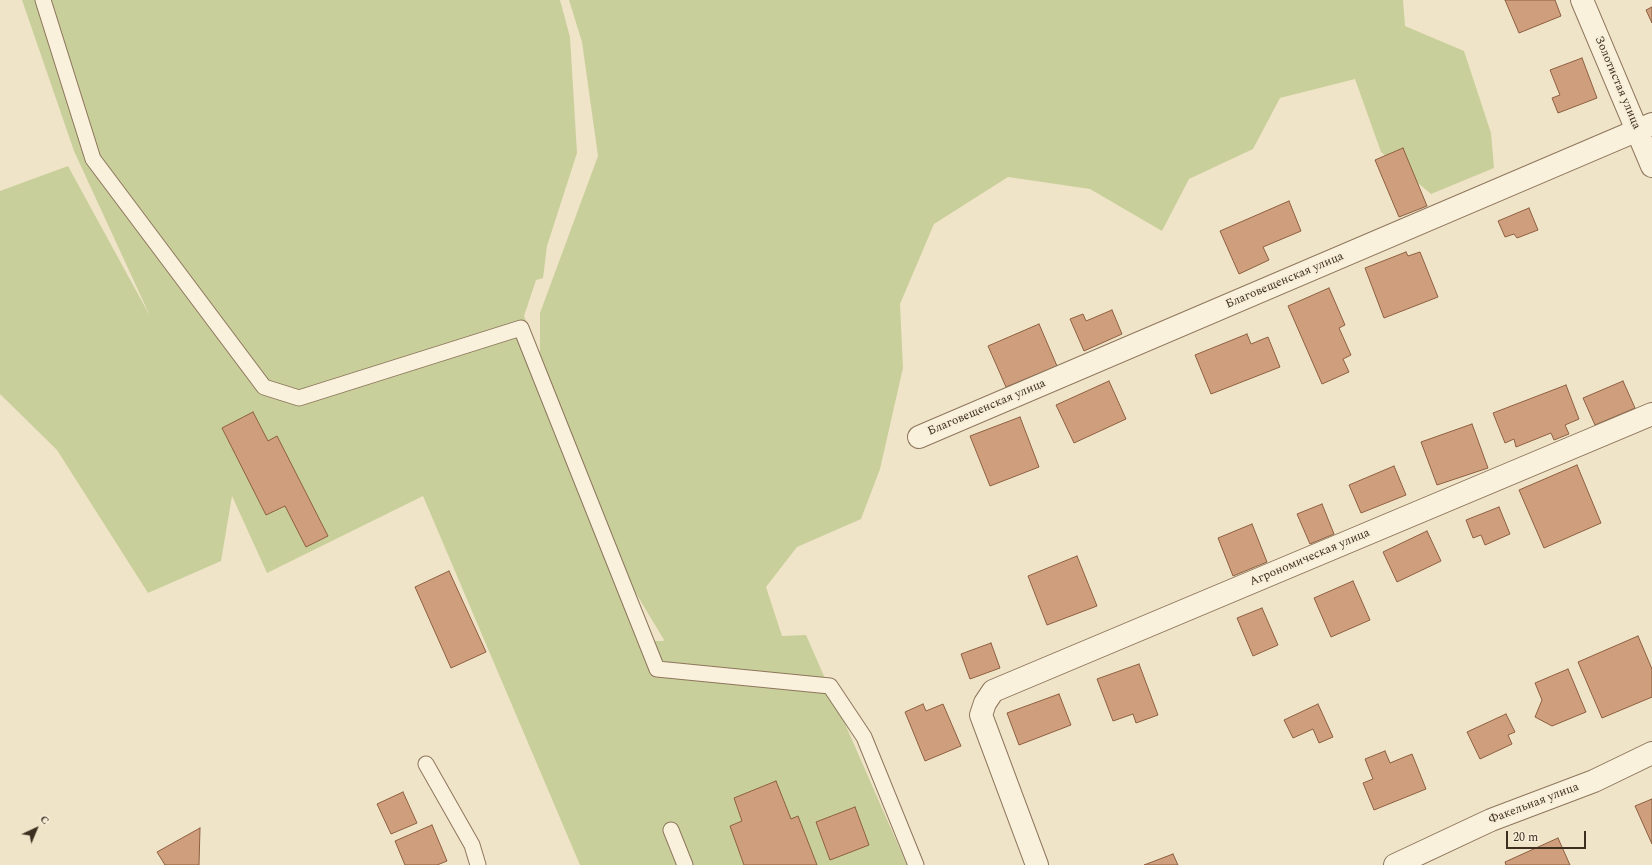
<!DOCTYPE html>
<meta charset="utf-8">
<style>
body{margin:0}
#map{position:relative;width:1652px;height:865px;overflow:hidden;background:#f0e4c8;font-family:Spectral,serif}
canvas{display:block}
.north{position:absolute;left:16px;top:809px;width:40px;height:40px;-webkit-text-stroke:3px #f7eed8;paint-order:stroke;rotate:44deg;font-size:11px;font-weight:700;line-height:16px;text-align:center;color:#3d2e20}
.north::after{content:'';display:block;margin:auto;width:14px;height:18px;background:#3d2e20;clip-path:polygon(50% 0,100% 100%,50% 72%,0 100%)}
.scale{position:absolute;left:1506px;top:831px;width:80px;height:18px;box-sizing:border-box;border:2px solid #3d2e20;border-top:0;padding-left:5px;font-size:12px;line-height:14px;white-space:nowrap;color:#3d2e20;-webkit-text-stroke:3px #f7eed8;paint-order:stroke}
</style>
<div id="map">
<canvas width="1652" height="865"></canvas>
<div class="north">С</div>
<div class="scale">20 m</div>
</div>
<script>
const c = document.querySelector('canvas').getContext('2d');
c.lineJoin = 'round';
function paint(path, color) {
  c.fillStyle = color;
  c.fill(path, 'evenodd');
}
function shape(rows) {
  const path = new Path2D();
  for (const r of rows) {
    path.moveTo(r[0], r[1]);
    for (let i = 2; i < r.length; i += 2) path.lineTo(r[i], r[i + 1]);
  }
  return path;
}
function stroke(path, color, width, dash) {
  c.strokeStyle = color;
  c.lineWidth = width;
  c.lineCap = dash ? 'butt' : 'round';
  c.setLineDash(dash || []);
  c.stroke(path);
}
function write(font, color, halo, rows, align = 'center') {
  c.font = font + ' Spectral,serif';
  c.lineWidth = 4;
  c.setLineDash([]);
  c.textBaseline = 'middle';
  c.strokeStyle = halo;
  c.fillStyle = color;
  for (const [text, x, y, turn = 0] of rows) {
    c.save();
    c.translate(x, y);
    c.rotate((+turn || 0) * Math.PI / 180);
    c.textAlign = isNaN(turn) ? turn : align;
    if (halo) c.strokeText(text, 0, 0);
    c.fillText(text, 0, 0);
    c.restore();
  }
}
paint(shape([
 [22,0,560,0,570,37,577,153,547,246,543,278,536,280,524,316,540,356,540,313,598,156,582,42,569,0,1403,0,1405,26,1464,51,1491,133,1494,168,1431,194,1381,152,1355,79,1280,98,1253,149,1189,179,1162,231,1090,189,1008,177,934,224,900,304,903,368,880,469,861,519,797,547,766,587,782,636,806,635,907,865,580,865,423,496,267,573,232,496,221,561,148,593,57,450,0,394,0,191,68,166,150,316,74,151],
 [631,585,664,640,663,641,653,641]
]), '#c9cf9b');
const building = shape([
 [1505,0,1555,0,1561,16,1519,33,1505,0],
 [1652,7,1652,23,1646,10,1652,7],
 [1582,58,1597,98,1558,113,1552,98,1560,95,1550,70,1582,58],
 [1403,148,1427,206,1399,217,1375,160,1403,148],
 [1289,201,1301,231,1263,247,1269,260,1239,274,1220,231,1289,201],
 [1529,208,1538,230,1517,238,1514,234,1505,237,1498,221,1529,208],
 [1406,252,1408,256,1420,252,1438,297,1384,318,1365,268,1406,252],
 [1329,288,1345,325,1339,328,1351,355,1343,359,1349,372,1322,384,1288,306,1329,288],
 [1112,310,1122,334,1084,351,1070,319,1083,314,1086,321,1112,310],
 [1039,324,1057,366,1006,387,988,346,1039,324],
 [1247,334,1251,344,1268,337,1280,367,1211,394,1195,355,1247,334],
 [1109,381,1126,419,1074,443,1056,405,1109,381],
 [1623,381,1635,408,1595,425,1583,398,1623,381],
 [1566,385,1579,419,1565,425,1569,434,1554,440,1551,433,1516,447,1514,439,1505,443,1493,413,1566,385],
 [253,412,268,441,277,436,328,536,306,547,285,506,266,515,222,428,253,412],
 [1020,417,1039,467,990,486,970,436,1020,417],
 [1472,424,1488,468,1437,485,1421,442,1472,424],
 [1577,465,1601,523,1544,548,1519,490,1577,465],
 [1394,466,1406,495,1361,513,1349,485,1394,466],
 [1322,504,1334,534,1310,544,1297,514,1322,504],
 [1499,507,1510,534,1485,545,1481,535,1473,538,1466,520,1499,507],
 [1252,524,1267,562,1233,576,1218,538,1252,524],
 [1427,531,1441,561,1397,582,1383,552,1427,531],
 [1077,556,1097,606,1047,625,1028,576,1077,556],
 [449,571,486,652,451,668,415,587,449,571],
 [1353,581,1370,620,1331,637,1314,598,1353,581],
 [1262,608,1278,645,1253,656,1237,618,1262,608],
 [1638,636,1652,669,1652,697,1602,718,1578,662,1638,636],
 [991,643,1000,668,970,679,961,654,991,643],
 [1139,664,1158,715,1136,723,1133,714,1113,721,1097,679,1139,664],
 [1568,669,1586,712,1552,726,1535,717,1542,700,1535,683,1568,669],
 [1059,694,1071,725,1019,745,1007,713,1059,694],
 [923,704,926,711,943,704,961,746,925,761,905,712,923,704],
 [1318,704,1333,737,1319,743,1313,729,1293,738,1284,720,1318,704],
 [1506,714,1515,732,1508,735,1512,744,1480,759,1467,732,1506,714],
 [1385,751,1390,763,1412,754,1426,789,1374,810,1363,783,1373,779,1365,759,1385,751],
 [776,781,791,819,798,816,817,865,744,865,730,826,742,821,734,798,776,781],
 [403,792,417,823,391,834,377,804,403,792],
 [1652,799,1652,844,1635,806,1652,799],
 [855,807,869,845,830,860,816,822,855,807],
 [432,825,447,861,437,865,405,865,395,841,432,825],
 [200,828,199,865,165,865,157,852,200,828],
 [1558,838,1570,865,1506,865,1505,862,1558,838],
 [1173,854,1178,865,1144,865,1173,854]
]);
paint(building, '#cf9f7d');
stroke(building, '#8d5f41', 1);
const lane = shape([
 [43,0,93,159,264,387,299,398,521,328,657,669,830,686,864,737,916,865],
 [426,764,472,845,478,865],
 [671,830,685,865]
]);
const street = shape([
 [1582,0,1652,166],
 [919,437,1652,124],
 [1037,865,981,715,985,703,993,691,1652,414],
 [1395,865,1491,820,1594,781,1652,753]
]);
stroke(lane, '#8d765c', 17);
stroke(street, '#8d765c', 24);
stroke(lane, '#faf1dc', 15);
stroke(street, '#faf1dc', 22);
write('12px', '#3d2e20', '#f7eed8', [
 ["Золотистая улица",1617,83,67],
 ["Благовещенская улица",1285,281,-23],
 ["Благовещенская улица",987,408,-23],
 ["Агрономическая улица",1310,558,-23],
 ["Факельная улица",1534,804,-21]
]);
</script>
